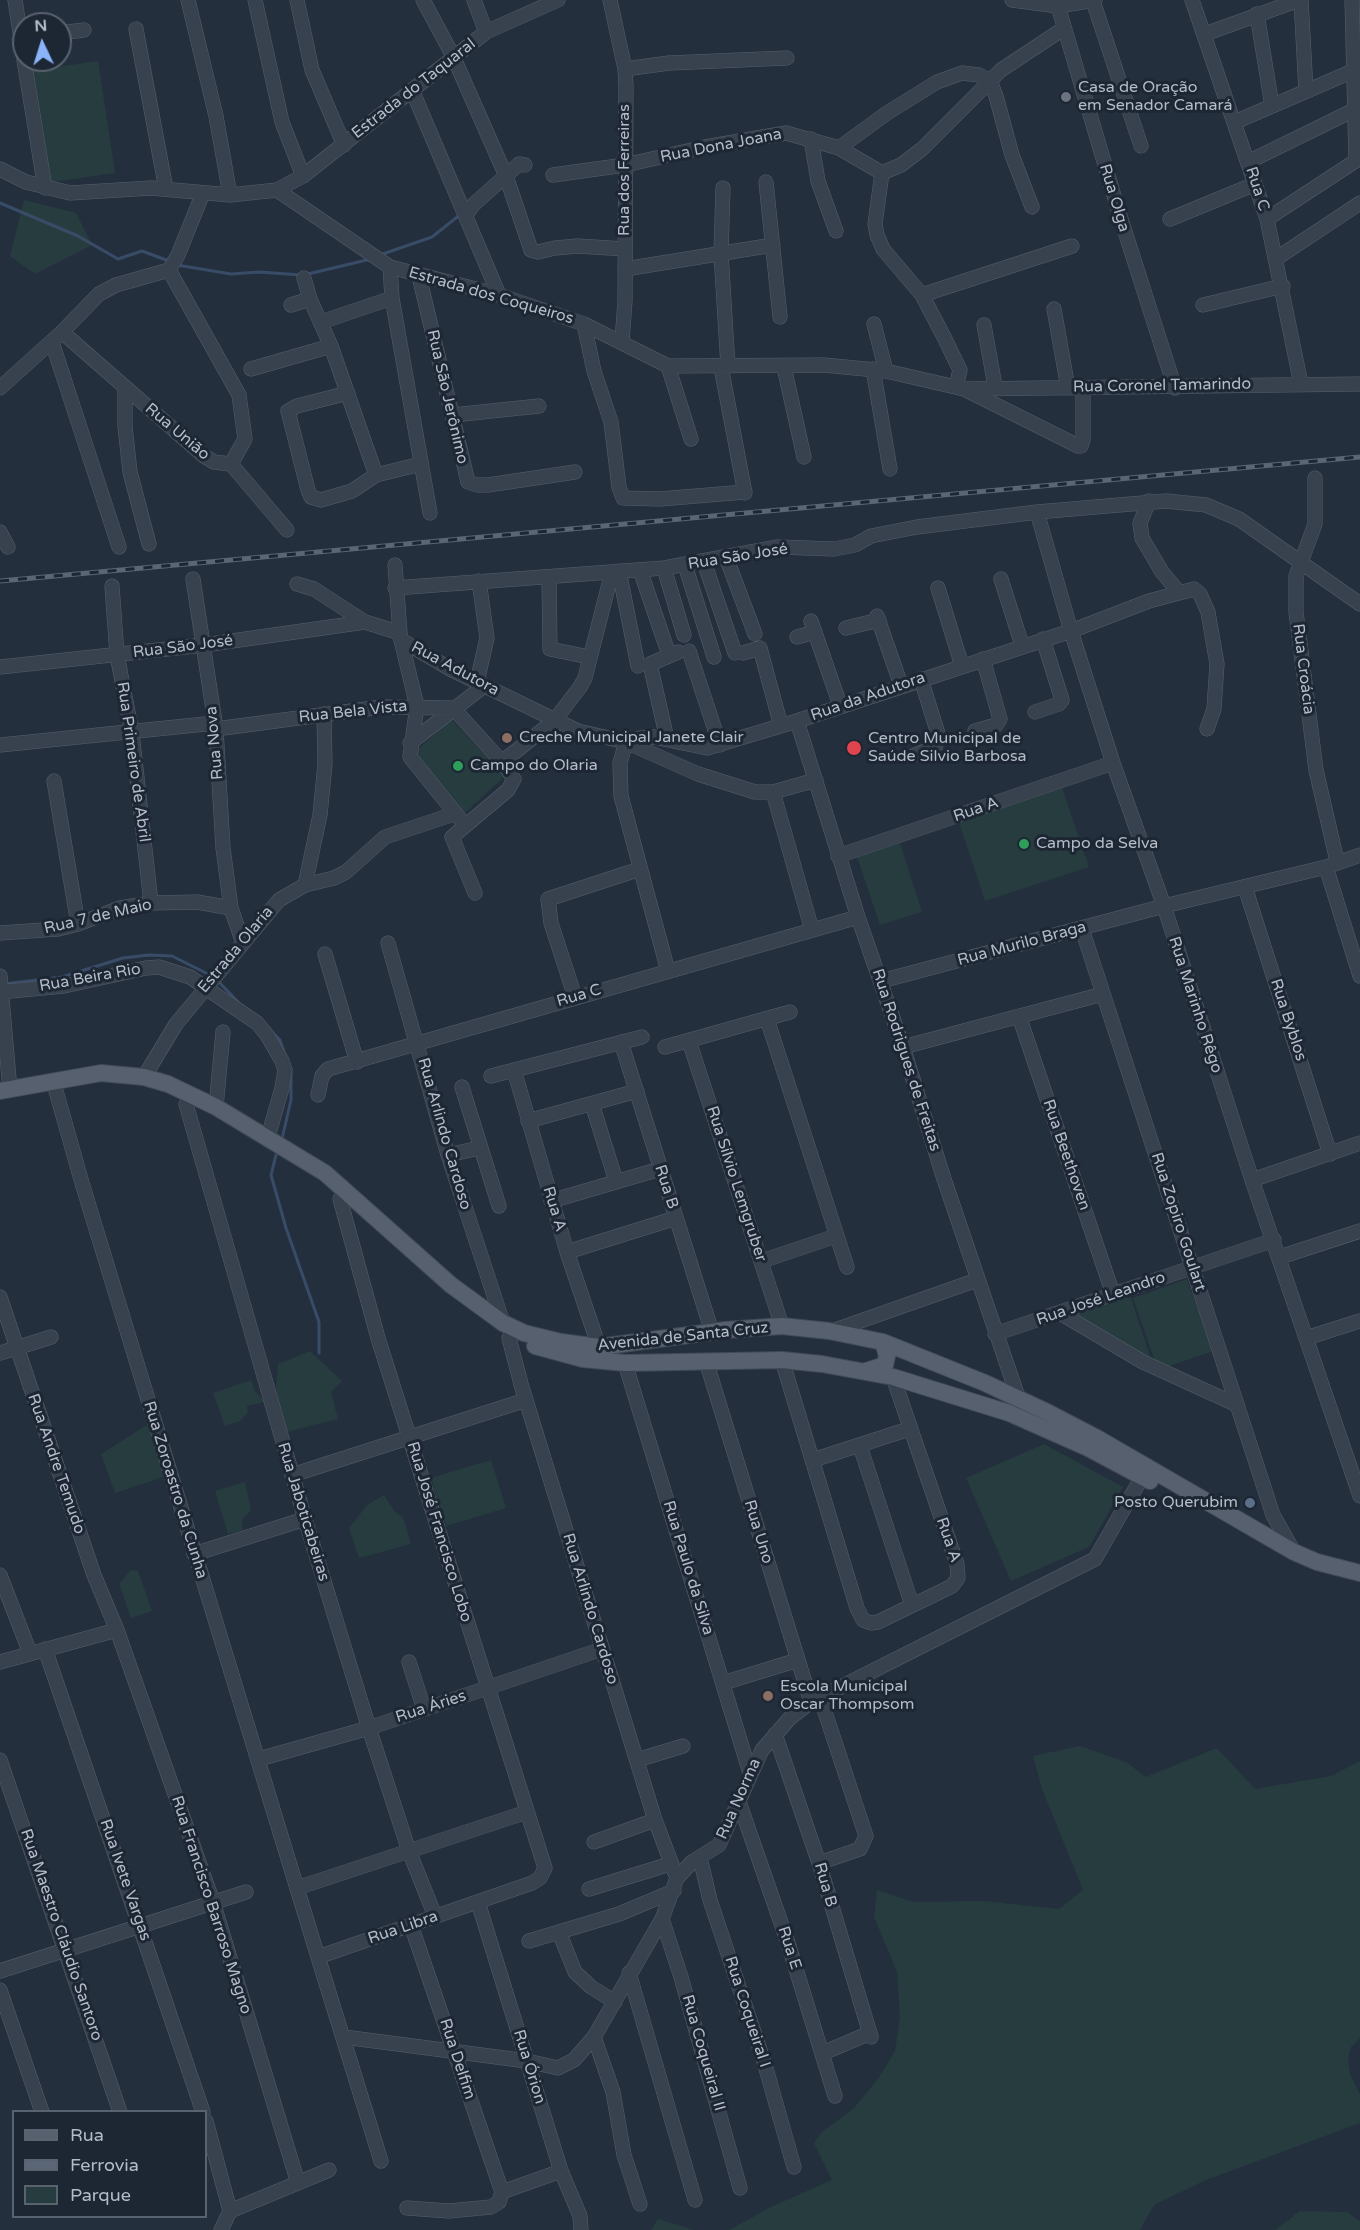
<!DOCTYPE html>
<meta charset="utf-8">
<style>
body{margin:0}
#map{position:relative;width:1360px;height:2230px;overflow:hidden;background:#242f3e;font-family:"Varela Round",sans-serif}
canvas{display:block}
.legend{position:absolute;left:12px;top:2110px;width:195px;height:108px;box-sizing:border-box;background:#1d2633;border:2px solid #59626f;margin:0;padding:8px 10px;list-style:none;font-size:18px;color:#b4bcc9}
.legend li{display:flex;align-items:center;gap:12px;height:30px}
.legend b{width:30px;border:2px solid #59626f}
.north{position:absolute;left:12px;top:12px;width:60px;height:60px;box-sizing:border-box;background:#1d2633;border:2px solid #59626f;border-radius:50%;rotate:356deg;font-size:16px;font-weight:700;line-height:24px;text-align:center;color:#b4bcc9}
.north::after{content:'';display:block;margin:auto;width:21px;height:27px;background:#8ab4f8;clip-path:polygon(50% 0,100% 100%,50% 72%,0 100%)}
</style>
<div id="map">
<canvas width="1360" height="2230"></canvas>
<ul class="legend">
<li><b style="height:8px;background:#56606e"></b>Rua</li>
<li><b style="height:8px;background:#5a6575"></b>Ferrovia</li>
<li><b style="height:16px;background:#263c3f"></b>Parque</li>
</ul>
<div class="north">N</div>
</div>
<script>
const c = document.querySelector('canvas').getContext('2d');
c.lineJoin = 'round';
function paint(path, color) {
  c.fillStyle = color;
  c.fill(path, 'evenodd');
}
function shape(rows) {
  const path = new Path2D();
  for (const r of rows) {
    path.moveTo(r[0], r[1]);
    for (let i = 2; i < r.length; i += 2) path.lineTo(r[i], r[i + 1]);
  }
  return path;
}
function stroke(path, color, width, dash) {
  c.strokeStyle = color;
  c.lineWidth = width;
  c.lineCap = dash ? 'butt' : 'round';
  c.setLineDash(dash || []);
  c.stroke(path);
}
function write(font, color, halo, rows, align = 'center') {
  c.font = font + ' "Varela Round",sans-serif';
  c.lineWidth = 6;
  c.setLineDash([]);
  c.textBaseline = 'middle';
  c.strokeStyle = halo;
  c.fillStyle = color;
  for (const [text, x, y, turn = 0] of rows) {
    c.save();
    c.translate(x, y);
    c.rotate((+turn || 0) * Math.PI / 180);
    c.textAlign = isNaN(turn) ? turn : align;
    if (halo) c.strokeText(text, 0, 0);
    c.fillText(text, 0, 0);
    c.restore();
  }
}
paint(shape([
 [98,61,115,173,46,183,29,71],
 [24,200,76,213,92,245,35,274,10,256],
 [451,719,505,776,465,813,411,756],
 [1062,788,1089,867,985,901,959,822],
 [900,843,922,912,880,925,857,857],
 [1187,1279,1213,1351,1158,1370,1133,1298],
 [1130,1295,1153,1365,1074,1315],
 [310,1351,342,1381,331,1392,338,1419,287,1432,276,1391,278,1364],
 [251,1380,255,1391,265,1402,247,1406,248,1412,240,1421,225,1426,213,1393],
 [150,1423,166,1476,115,1493,101,1454],
 [1044,1444,1123,1487,1089,1547,1011,1581,966,1478],
 [491,1460,506,1508,446,1526,431,1478],
 [245,1482,251,1510,242,1520,243,1530,228,1534,215,1491],
 [384,1495,395,1512,403,1517,411,1544,359,1558,349,1528,367,1505],
 [131,1570,138,1571,152,1611,131,1618,119,1584],
 [1080,1746,1126,1762,1146,1777,1217,1748,1255,1789,1331,1776,1360,1761,1360,2038,1351,2047,1348,2059,1350,2074,1360,2095,1360,2123,1206,2180,1154,2205,1140,2230,729,2230,773,2206,832,2180,814,2143,821,2133,854,2108,878,2079,895,2051,900,2018,897,1972,874,1917,877,1890,913,1902,984,1901,1059,1909,1083,1890,1042,1789,1033,1756],
 [1300,2211,1347,2212,1360,2221,1360,2230,1275,2230],
 [658,2219,694,2230,651,2230]
]), '#263c3f');
stroke(shape([
 [0,203,78,236,118,259,142,251,169,261],
 [380,255,432,237,461,214],
 [177,265,231,274,259,272,301,275],
 [308,274,371,259],
 [218,981,238,1002],
 [3,984,62,977,123,958,149,955,172,956,210,975],
 [272,1032,280,1040,284,1052],
 [282,1139,291,1100,291,1069],
 [277,1151,271,1175,286,1228,319,1322,319,1353]
]), '#394c67', 3);
const minor = shape([
 [15,0,24,58],
 [188,0,216,116,230,195],
 [255,0,282,122,303,176],
 [297,0,312,70,344,145],
 [423,0,453,56,506,176,531,250,538,252,555,248,578,246,625,249],
 [474,0,486,32],
 [610,0,625,69,626,86,625,301,622,341],
 [1012,0,1058,6,1095,0],
 [1192,0,1267,219,1301,384],
 [1301,0,1306,91],
 [1352,0,1356,160],
 [1093,1,1141,146],
 [1058,6,1120,216,1175,388],
 [1257,14,1272,106],
 [136,29,166,189],
 [60,33,84,30],
 [1205,34,1299,0],
 [24,60,45,188],
 [625,69,669,63,787,58],
 [412,90,499,295],
 [1235,122,1353,71],
 [811,139,818,181,836,231],
 [839,148,887,113,937,82,962,73,979,75,990,81,996,96,1012,155,1032,207],
 [1248,162,1354,110],
 [0,169,26,182,70,193,151,188,230,195,277,190,303,176,486,32,558,0],
 [882,173,875,224,877,235,883,249,922,295,944,337,960,370,956,387],
 [882,173,901,165,922,149,1001,70,1063,29],
 [553,175,625,165,705,147,786,133,839,148,882,173],
 [766,182,780,317],
 [723,188,721,253,728,367],
 [277,190,390,267,499,295,584,324,668,366,824,365,886,371,964,389,1078,446,1081,446,1083,440,1083,387],
 [466,215,473,205,519,164,525,165],
 [1170,219,1255,184],
 [1267,219,1360,158],
 [1277,258,1360,203],
 [390,267,392,298,430,513],
 [625,269,773,245],
 [169,270,239,395,245,439,231,464],
 [419,276,468,482,477,485,488,485,575,472],
 [304,278,310,299,331,346,376,475,421,464],
 [922,295,1072,246],
 [291,305,310,299],
 [1203,305,1283,286],
 [1054,309,1068,388],
 [321,322,392,298],
 [584,324,594,371,611,422,619,487,623,498,660,499,745,492],
 [874,324,886,371],
 [984,325,995,386],
 [62,332,204,456,214,462,231,464],
 [52,342,119,547],
 [668,366,691,439],
 [721,367,745,493],
 [784,367,804,457],
 [251,369,331,346],
 [873,369,890,469],
 [0,388,62,332,99,294,116,285,169,270,178,255,203,193],
 [125,388,125,426,130,472,149,544],
 [966,389,1360,384],
 [348,393,297,406,288,411,308,490,311,497,321,500,352,491,376,475],
 [453,415,539,406],
 [231,464,287,530],
 [1315,478,1315,524,1296,576,1296,612,1316,770,1337,861],
 [1149,501,1140,523,1142,538,1162,572,1178,591],
 [1037,512,1071,631,1113,763,1164,906,1252,1180,1360,1496],
 [0,532,8,547],
 [726,557,755,634],
 [704,562,735,653],
 [395,565,400,633],
 [685,565,714,657],
 [664,568,684,635],
 [640,570,666,646],
 [619,571,638,666],
 [549,577,550,649,589,657],
 [193,579,216,729,223,848,231,908],
 [1001,579,1022,645],
 [297,584,314,589,365,622,400,633,401,640,452,670,578,731,626,742,631,739,654,737,707,748,797,721,1071,631,1149,601,1194,589,1200,594,1208,612,1217,664,1214,709,1207,729],
 [112,586,117,655,132,733,151,903],
 [395,588,664,568,778,547,834,549,855,545,871,536,917,527,1037,512,1166,501,1206,505,1239,519,1360,604],
 [938,588,962,666],
 [877,616,901,685],
 [811,621,840,705],
 [846,628,879,620],
 [797,637,815,632],
 [401,640,417,706,410,757,460,819],
 [689,651,720,745],
 [743,653,760,648,781,726],
 [0,667,204,645,365,622],
 [477,682,487,638,479,581],
 [453,708,502,762,514,779,508,790,452,837,475,893],
 [1035,712,1059,704,1062,700,1043,639],
 [797,721,858,917,903,1047,943,1176,1018,1397],
 [216,729,381,707,453,708],
 [975,731,996,725,1000,719,983,659],
 [667,739,650,664,678,652],
 [410,743,484,686],
 [0,745,215,723],
 [915,755,935,747,939,737,921,679],
 [502,762,554,721,580,687,585,678,612,572],
 [54,781,78,924],
 [773,792,812,930],
 [838,856,1113,763],
 [1326,867,1360,976],
 [305,885,320,815,325,764,324,714],
 [1245,887,1330,1154],
 [1082,929,1273,1515,1294,1552],
 [0,933,58,929,78,924,120,908,151,903,197,902,231,908,243,943],
 [388,943,448,1155,503,1323],
 [325,954,357,1062],
 [668,971,621,796,620,763,626,742,698,774,755,792,773,792,816,780],
 [0,976,10,1090],
 [881,981,1164,906,1326,867,1360,855],
 [0,992,64,986,146,968,159,967,190,977,257,1023,267,1035,282,1061,285,1070,282,1088,268,1137],
 [575,997,551,923,548,899,640,869],
 [1019,1016,1113,1294],
 [767,1019,847,1267],
 [689,1041,782,1326],
 [621,1042,712,1332],
 [665,1047,790,1012],
 [903,1047,1103,994],
 [514,1070,567,1252,599,1347],
 [491,1076,642,1037],
 [144,1077,176,1024,279,900,305,885,334,878,346,872,385,837,454,814],
 [462,1087,499,1206],
 [56,1091,82,1183,318,1957,532,1883,540,1878,545,1868,378,1338,340,1199],
 [318,1095,322,1076,328,1069,858,917],
 [186,1104,305,1519,369,1728,409,1851,435,1916],
 [592,1104,616,1181],
 [216,1107,223,1032],
 [528,1121,637,1091],
 [448,1155,479,1148],
 [1252,1180,1360,1143],
 [551,1201,660,1169],
 [567,1252,676,1218],
 [1280,1257,1360,1231],
 [762,1261,836,1236],
 [0,1297,94,1575,117,1630,213,1902,298,2183],
 [1060,1313,1143,1362,1237,1405],
 [832,1331,977,1280],
 [995,1334,1274,1240],
 [509,1338,521,1384,655,1820,677,1878],
 [1306,1338,1360,1321],
 [0,1353,51,1337],
 [782,1360,857,1608,863,1620,871,1623,878,1622,942,1591,952,1586,958,1578,957,1564,893,1377],
 [706,1361,811,1702],
 [625,1363,750,1773],
 [860,1446,912,1605],
 [813,1460,909,1429],
 [292,1475,526,1400],
 [194,1554,305,1519],
 [0,1575,30,1653],
 [45,1649,203,2112],
 [0,1662,117,1630],
 [409,1662,424,1709],
 [723,1683,798,1660],
 [775,1734,819,1863,871,2037],
 [259,1759,369,1728,602,1649],
 [0,1760,120,2112],
 [637,1760,683,1746],
 [739,1802,788,1943,835,2096],
 [594,1842,655,1820],
 [700,1858,710,1900,765,2065,794,2167],
 [819,1863,860,1849,866,1836,820,1697],
 [297,1888,527,1812],
 [589,1889,670,1864],
 [478,1902,561,2171,502,2192],
 [662,1919,681,1977,740,2188],
 [411,1925,502,2192],
 [559,1932,575,1972,591,1987,615,2002],
 [529,1941,619,1914,674,1891],
 [318,1957,381,2161],
 [0,1971,246,1892],
 [629,1973,695,2200],
 [0,1990,42,2112],
 [344,2037,527,2061,558,2068,574,2060,594,2037,662,1919,677,1878,692,1862,719,1845,762,1750,790,1718,811,1702,1095,1559,1142,1477],
 [594,2037,613,2092,624,2155,640,2204],
 [823,2053,870,2033],
 [206,2121,230,2211],
 [561,2171,580,2216,581,2230],
 [407,2208,449,2211,491,2207,499,2202,502,2192],
 [230,2211,329,2170],
 [221,2230,230,2211]
]);
const major = shape([
 [0,1091,101,1073,144,1077,168,1084,216,1107,325,1173,451,1285,503,1323,524,1333,561,1342,599,1347,726,1330,782,1326,829,1331,883,1342,985,1383,1049,1413,1097,1438,1294,1552,1317,1562,1360,1573],
 [535,1346,583,1359,625,1363,782,1360,822,1364,893,1377,1009,1413,1088,1448,1150,1481],
 [866,1371,885,1365,887,1356,883,1342]
]);
stroke(minor, '#565f6c', 15);
stroke(major, '#414a57', 18);
stroke(minor, '#38414e', 14);
stroke(major, '#56606e', 16);
const rail = shape([
 [0,581,1360,457]
]);
stroke(rail, '#5a6575', 5);
stroke(rail, '#1d2633', 3, [9]);
for (const [x, y, r, color] of [
 [1066,97,6,"#6b7280"],
 [507,738,6,"#8d6e63"],
 [854,748,8,"#e0444e"],
 [458,766,6,"#2e9e5b"],
 [1024,844,6,"#2e9e5b"],
 [1250,1503,6,"#5c6f8a"],
 [768,1696,6,"#8d6e63"]
]) {
  const dot = new Path2D();
  dot.arc(x, y, r, 0, 2 * Math.PI);
  c.fillStyle = color;
  c.fill(dot);
  stroke(dot, '#1d2633', 2);
}
write('16px', '#b4bcc9', '#1d2633', [
 ["Casa de Oração",1078,88],
 ["em Senador Camará",1078,106],
 ["Creche Municipal Janete Clair",519,738],
 ["Centro Municipal de",868,739],
 ["Saúde Silvio Barbosa",868,757],
 ["Campo do Olaria",470,766],
 ["Campo da Selva",1036,844],
 ["Posto Querubim",1238,1503,"right"],
 ["Escola Municipal",780,1687],
 ["Oscar Thompsom",780,1705]
], 'left');
write('16px', '#b4bcc9', '#1d2633', [
 ["Estrada do Taquaral",414,89,-38],
 ["Rua Dona Joana",721,146,-11],
 ["Rua dos Ferreiras",625,170,-90],
 ["Rua C",1257,189,72],
 ["Rua Olga",1114,198,73],
 ["Estrada dos Coqueiros",491,296,16],
 ["Rua Coronel Tamarindo",1162,386,-1],
 ["Rua São Jerônimo",447,397,77],
 ["Rua União",177,432,40],
 ["Rua São José",738,557,-9],
 ["Rua São José",183,647,-7],
 ["Rua Adutora",455,669,28],
 ["Rua Croácia",1303,669,83],
 ["Rua da Adutora",868,697,-19],
 ["Rua Bela Vista",353,712,-6],
 ["Rua Nova",215,743,-95],
 ["Rua Primeiro de Abril",133,762,82],
 ["Rua A",976,810,-19],
 ["Rua 7 de Maio",98,917,-13],
 ["Rua Murilo Braga",1022,944,-15],
 ["Estrada Olaria",236,950,-50],
 ["Rua Beira Rio",90,978,-10],
 ["Rua C",579,996,-16],
 ["Rua Marinho Rêgo",1195,1005,72],
 ["Rua Byblos",1288,1020,72],
 ["Rua Rodrigues de Freitas",906,1060,72],
 ["Rua Arlindo Cardoso",444,1134,74],
 ["Rua Beethoven",1066,1155,71],
 ["Rua Sílvio Lemgruber",736,1184,72],
 ["Rua B",666,1187,72],
 ["Rua A",554,1209,73],
 ["Rua Zopiro Goulart",1178,1222,72],
 ["Rua José Leandro",1101,1299,-19],
 ["Avenida de Santa Cruz",683,1337,-6],
 ["Rua Andre Temudo",56,1464,71],
 ["Rua Zoroastro da Cunha",175,1490,73],
 ["Rua Jaboticabeiras",303,1512,73],
 ["Rua José Francisco Lobo",439,1532,73],
 ["Rua Uno",758,1532,73],
 ["Rua A",948,1540,71],
 ["Rua Paulo da Silva",688,1568,73],
 ["Rua Arlindo Cardoso",590,1609,73],
 ["Rua Áries",431,1707,-18],
 ["Rua Norma",739,1799,-66],
 ["Rua Ivete Vargas",125,1880,71],
 ["Rua B",825,1885,74],
 ["Rua Francisco Barroso Magno",211,1905,72],
 ["Rua Libra",403,1928,-19],
 ["Rua Maestro Cláudio Santoro",61,1935,71],
 ["Rua E",789,1948,72],
 ["Rua Coqueiral I",747,2012,72],
 ["Rua Coqueiral II",703,2053,74],
 ["Rua Delfim",457,2059,72],
 ["Rua Órion",529,2067,73]
]);
</script>
